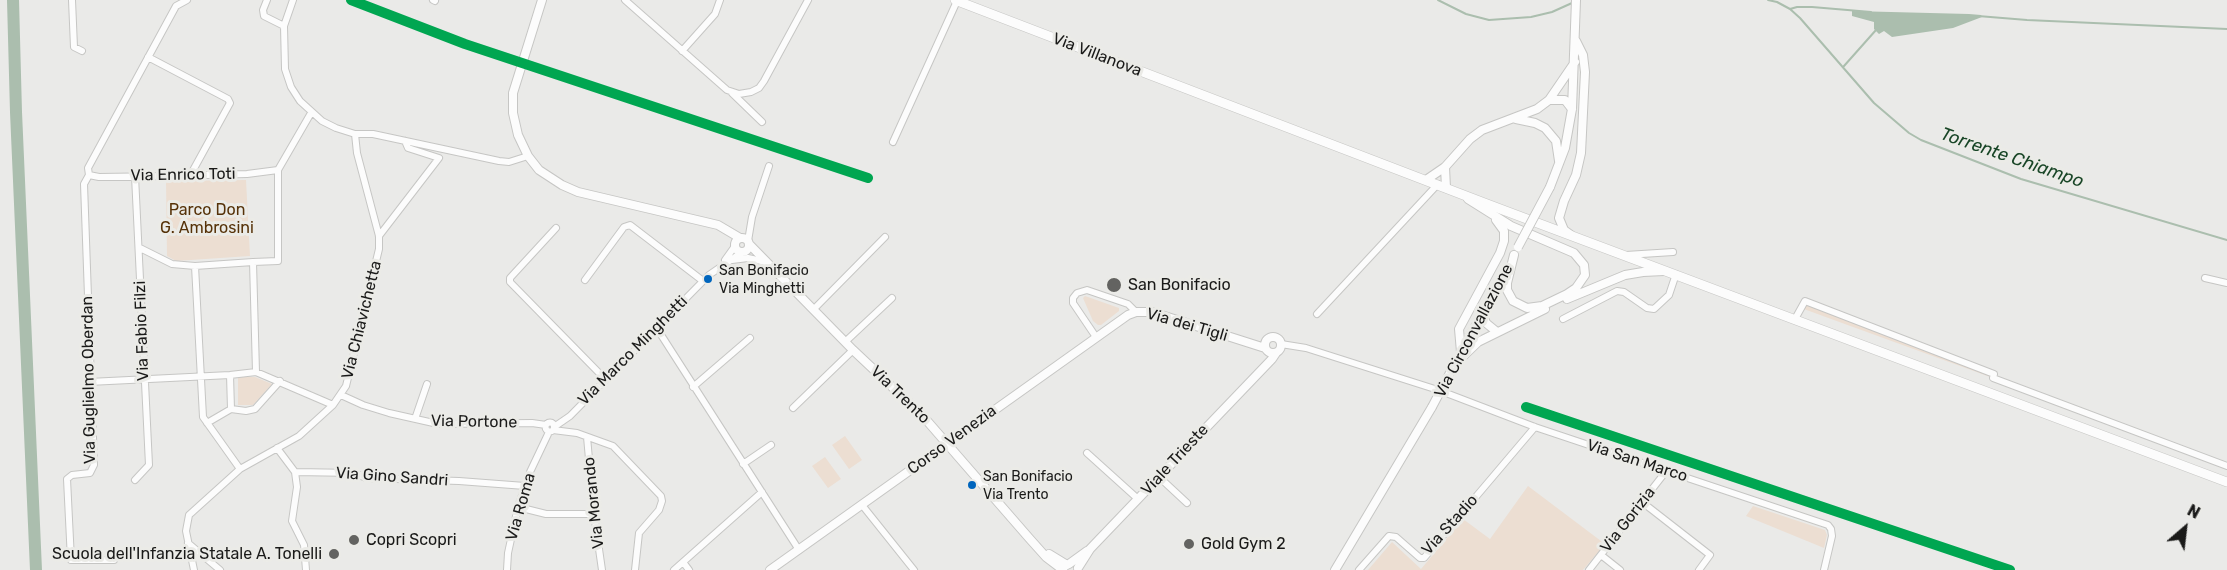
<!DOCTYPE html>
<style>
body{margin:0}
#map{position:relative;width:2227px;height:570px;overflow:hidden;background:#eaeae8;font-family:Rubik,sans-serif}
canvas{display:block}
.north{position:absolute;left:2155px;top:498px;width:60px;height:60px;-webkit-text-stroke:4px #ebebe7;paint-order:stroke;rotate:28deg;font-size:16px;font-weight:700;line-height:24px;text-align:center;color:#1a1a19}
.north::after{content:'';display:block;margin:auto;width:21px;height:27px;background:#1a1a19;clip-path:polygon(50% 0,100% 100%,50% 72%,0 100%)}
</style>
<div id="map">
<canvas width="2227" height="570"></canvas>
<div class="north">N</div>
</div>
<script>
const c = document.querySelector('canvas').getContext('2d');
c.lineJoin = 'round';
function paint(path, color) {
  c.fillStyle = color;
  c.fill(path, 'evenodd');
}
function shape(rows) {
  const path = new Path2D();
  for (const r of rows) {
    if (r.length === 3) {
      path.moveTo(r[0] + r[2], r[1]);
      path.arc(r[0], r[1], r[2], 0, 2 * Math.PI);
      continue;
    }
    path.moveTo(r[0], r[1]);
    for (let i = 2; i < r.length; i += 2) path.lineTo(r[i], r[i + 1]);
  }
  return path;
}
function stroke(path, color, width, dash) {
  c.strokeStyle = color;
  c.lineWidth = width;
  c.lineCap = dash ? 'butt' : 'round';
  c.setLineDash(dash || []);
  c.stroke(path);
}
function write(font, color, halo, rows, align = 'center') {
  c.font = font + ' Rubik,sans-serif';
  c.lineWidth = 6;
  c.setLineDash([]);
  c.textBaseline = 'middle';
  c.strokeStyle = halo;
  c.fillStyle = color;
  for (const [text, x, y, turn = 0] of rows) {
    c.save();
    c.translate(x, y);
    c.rotate((+turn || 0) * Math.PI / 180);
    c.textAlign = isNaN(turn) ? turn : align;
    if (halo) c.strokeText(text, 0, 0);
    c.fillText(text, 0, 0);
    c.restore();
  }
}
paint(shape([
 [246,180,250,256,176,261,167,256,166,181],
 [1085,296,1119,308,1119,311,1101,325,1098,325,1093,321,1083,298],
 [1805,301,1994,374,1993,378,1801,308],
 [238,377,255,377,272,384,253,405,238,405],
 [845,436,862,460,849,469,832,445],
 [825,457,841,479,828,488,812,466],
 [1528,486,1605,544,1583,570,1368,570,1392,542,1421,569,1463,519,1490,539],
 [1753,506,1825,530,1827,535,1824,548,1746,516]
]), '#ecded2');
paint(shape([
 [1852,11,1969,14,1981,15,1982,17,1953,28,1892,37,1884,31,1879,34,1874,29,1874,22,1852,16]
]), '#abbeae');
stroke(shape([
 [1438,0,1466,14,1489,20,1531,17,1552,12,1572,3],
 [1768,0,1777,2,1790,9,1800,18,1874,103,1909,133,1921,140,2021,179,2227,240],
 [1790,9,1797,7,1812,7,1871,12],
 [1978,16,2027,20,2227,29],
 [1844,66,1876,30]
]), '#abbeae', 2);
stroke(shape([
 [13,0,16,112,36,570]
]), '#abbeae', 12);
const street = shape([
 [72,0,74,47,82,51],
 [267,0,263,10,264,16,284,26],
 [293,0,284,26,285,69,291,87,300,101,322,121,336,128,355,134,373,134,499,161,509,162,528,156],
 [433,0,435,1],
 [625,0,727,90,739,94,751,92,759,88,764,81,808,0],
 [682,51,715,14,720,0],
 [148,57,228,99,230,103,191,174],
 [732,93,762,122],
 [893,142,957,1],
 [89,175,99,177,167,176,247,174,278,170],
 [135,176,149,465,135,480],
 [556,228,510,278,510,282,605,379],
 [379,236,439,158,408,148,405,141],
 [748,241,752,217,769,166],
 [140,248,172,264,195,266,253,262],
 [1626,255,1673,252],
 [725,260,735,246],
 [732,260,748,258,766,262],
 [195,266,203,417,240,469],
 [2205,278,2227,283],
 [585,280,624,227,630,225,703,281],
 [813,310,885,237],
 [1317,314,1438,184],
 [1563,319,1617,291,1624,292,1647,308,1654,309,1669,295,1676,274],
 [1795,319,1805,301,1994,374,1993,378,2227,466],
 [656,327,799,550],
 [1096,337,1073,303,1073,298,1077,293,1087,290,1128,304,1136,312],
 [845,342,892,298],
 [1281,344,1306,348,1438,390],
 [256,372,253,262,278,261,278,170,311,113],
 [230,375,231,409],
 [89,382,230,375,256,372,333,405],
 [693,387,750,338],
 [1446,393,1535,427,1828,525,1831,529,1832,536,1824,570],
 [341,395,363,405,389,413,438,424,532,423,546,425],
 [793,408,853,350],
 [415,419,427,384],
 [550,427,4.5],
 [207,423,231,409,246,411,255,409,280,381],
 [554,427,570,416,709,275,741,253],
 [553,430,577,433,613,446,661,496,662,501,659,510,639,533,635,570],
 [587,437,594,514,602,570],
 [277,448,295,472,297,487,292,521,304,545,306,570],
 [1087,453,1138,499],
 [743,464,771,445],
 [295,472,355,473,366,478,459,481,525,486],
 [1159,477,1187,503],
 [1642,502,1710,555,1699,570],
 [862,505,914,570],
 [518,507,546,514,594,514],
 [188,543,220,570],
 [1601,555,1620,570],
 [114,560,71,560,67,479,72,475,90,473,94,465,84,184,89,175,88,168,176,6,187,0],
 [683,562,689,570],
 [194,570,186,531,189,515,240,469,299,436,333,405,346,386,379,249,379,236,357,153,355,134],
 [507,570,508,553,518,507,530,472,549,432],
 [674,570,762,492],
 [1359,570,1389,536,1396,537,1420,558,1424,558,1535,427],
 [1589,570,1667,470]
]);
const secondary = shape([
 [542,0,513,93,513,113,518,135,528,156,539,170,562,185,578,192,718,225,740,238],
 [1549,100,1565,100,1572,109],
 [1516,119,1535,123,1545,128,1556,141,1559,161],
 [1445,167,1446,188],
 [1426,180,1445,167,1470,139,1482,130,1537,109,1549,100,1575,62],
 [1550,187,1565,148,1572,109,1576,0],
 [1468,199,1511,226,1574,253,1584,265,1585,275,1576,288,1567,294,1542,306,1527,308,1513,301,1507,290,1507,283,1514,255],
 [1571,235,1564,230,1559,218,1564,201,1576,175,1581,153,1585,72,1583,55,1576,41],
 [742,245,7],
 [749,244,853,350,922,415,1029,538,1046,557,1063,570],
 [1567,299,1625,275,1643,272,1664,271],
 [1483,315,1486,323,1497,332],
 [1273,345,8],
 [1461,352,1459,329,1500,253,1504,241,1504,231,1496,220],
 [1461,352,1506,271],
 [1454,365,1478,342,1545,309],
 [1049,554,1067,565],
 [1069,564,1087,551],
 [1078,568,1090,549,1272,359,1276,353],
 [770,570,1128,315,1136,312,1152,312,1265,348],
 [1335,570,1432,407]
]);
const primary = shape([
 [955,0,1487,204,2227,482]
]);
stroke(street, '#c6c6c4', 8);
stroke(secondary, '#c6c6c4', 10);
stroke(primary, '#c6c6c4', 10);
stroke(street, '#fcfcfc', 6);
stroke(secondary, '#fcfcfc', 8);
stroke(primary, '#fcfcfc', 9);
const secondaryBridge = shape([
 [1518,247,1550,187],
 [1432,407,1452,369]
]);
stroke(secondaryBridge, '#c6c6c4', 10, []);
stroke(secondaryBridge, '#fcfcfc', 8);
stroke(shape([
 [351,0,465,44,868,178],
 [1526,407,2010,570]
]), '#00a651', 10);
for (const [x, y, r, color] of [
 [708,279,5,"#0065bd"],
 [1114,285,8,"#636361"],
 [972,485,5,"#0065bd"],
 [354,540,6,"#636361"],
 [1189,544,6,"#636361"],
 [334,554,6,"#636361"]
]) {
  const dot = new Path2D();
  dot.arc(x, y, r, 0, 2 * Math.PI);
  c.fillStyle = color;
  c.fill(dot);
  stroke(dot, '#ebebe7', 2);
}
write('14px', '#1a1a19', '#ebebe7', [
 ["San Bonifacio",719,271],
 ["Via Minghetti",719,289],
 ["San Bonifacio",983,477],
 ["Via Trento",983,495]
], 'left');
write('16px', '#1a1a19', '#ebebe7', [
 ["Via Villanova",1097,55,21],
 ["Via Enrico Toti",183,175,-1],
 ["Via Chiavichetta",362,320,-76],
 ["Via dei Tigli",1187,325,16],
 ["Via Fabio Filzi",142,331,-92],
 ["Via Circonvallazione",1474,331,-62],
 ["Via Marco Minghetti",633,351,-45],
 ["Via Guglielmo Oberdan",89,380,-91],
 ["Via Trento",900,395,44],
 ["Via Portone",474,422,1],
 ["Corso Venezia",952,440,-36],
 ["Viale Trieste",1175,460,-47],
 ["Via San Marco",1637,461,18],
 ["Via Gino Sandri",392,477,4],
 ["Via Morando",594,503,-96],
 ["Via Roma",521,507,-74],
 ["Via Gorizia",1628,520,-52],
 ["Via Stadio",1450,525,-48]
]);
write('16px', '#563209', '#ebebe7', [
 ["Parco Don",207,210],
 ["G. Ambrosini",207,228]
]);
write('16px', '#1a1a19', '#ebebe7', [
 ["San Bonifacio",1128,285],
 ["Copri Scopri",366,540],
 ["Gold Gym 2",1201,544],
 ["Scuola dell'Infanzia Statale A. Tonelli",322,554,"right"]
], 'left');
write('italic 18px', '#194627', '#ebebe7', [
 ["Torrente Chiampo",2012,158,19]
]);
</script>
